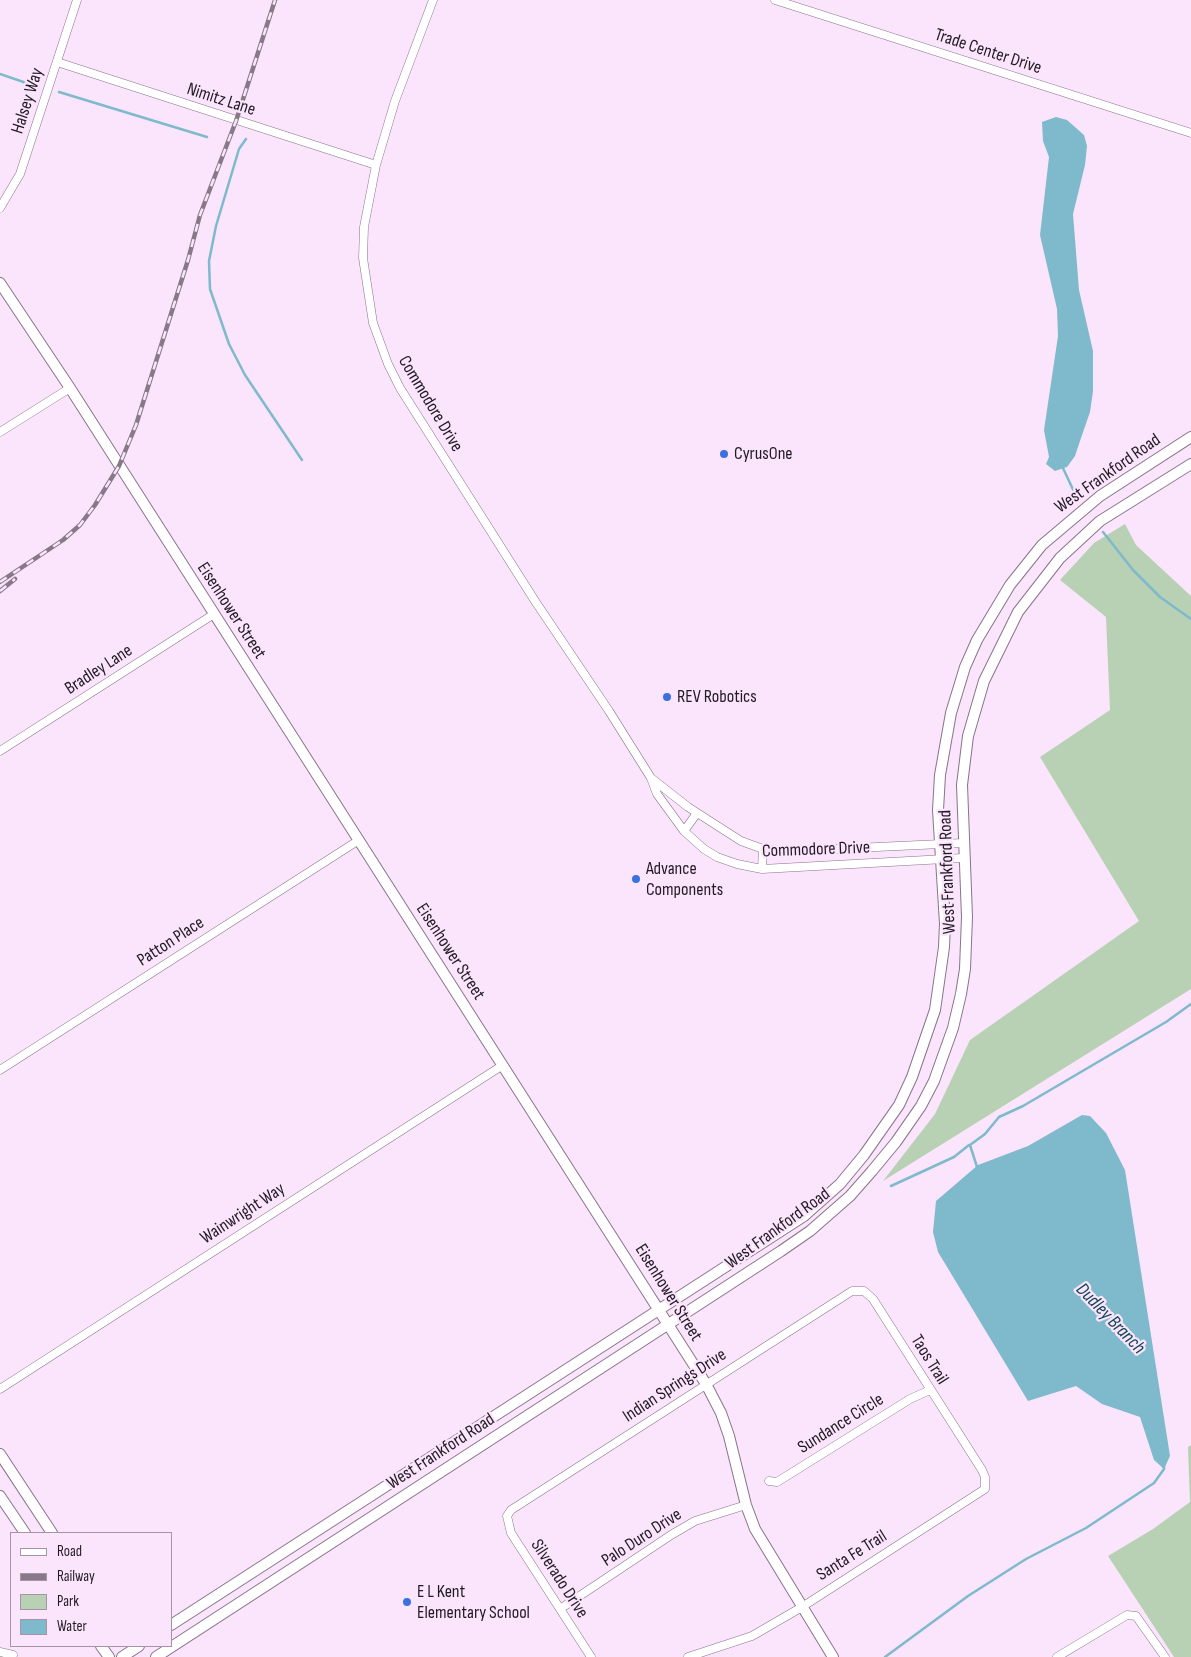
<!DOCTYPE html>
<style>
body{margin:0}
#map{position:relative;width:1191px;height:1657px;overflow:hidden;background:#fae5fc;font-family:"Sofia Sans Condensed",sans-serif}
canvas{display:block}
.legend{position:absolute;left:10px;top:1532px;width:162px;height:115px;box-sizing:border-box;background:#fae5fc;border:1px solid #a494a5;margin:0;padding:6px 9px;list-style:none;font-size:15px;color:#221a23}
.legend li{display:flex;align-items:center;gap:10px;height:25px}
.legend b{width:25px;border:1px solid #a494a5}
</style>
<div id="map">
<canvas width="1191" height="1657"></canvas>
<ul class="legend">
<li><b style="height:6px;background:#fff"></b>Road</li>
<li><b style="height:6px;background:#877988"></b>Railway</li>
<li><b style="height:14px;background:#b8d1b4"></b>Park</li>
<li><b style="height:14px;background:#7eb9cc"></b>Water</li>
</ul>
</div>
<script>
const c = document.querySelector('canvas').getContext('2d');
c.lineJoin = 'round';
function paint(path, color) {
  c.fillStyle = color;
  c.fill(path, 'evenodd');
}
function shape(rows) {
  const path = new Path2D();
  for (const r of rows) {
    path.moveTo(r[0], r[1]);
    for (let i = 2; i < r.length; i += 2) path.lineTo(r[i], r[i + 1]);
  }
  return path;
}
function stroke(path, color, width, dash) {
  c.strokeStyle = color;
  c.lineWidth = width;
  c.lineCap = dash ? 'butt' : 'round';
  c.setLineDash(dash || []);
  c.stroke(path);
}
function write(font, color, halo, rows, align = 'center') {
  c.font = font + ' "Sofia Sans Condensed",sans-serif';
  c.lineWidth = 4.5;
  c.setLineDash([]);
  c.textBaseline = 'middle';
  c.strokeStyle = halo;
  c.fillStyle = color;
  for (const [text, x, y, turn = 0] of rows) {
    c.save();
    c.translate(x, y);
    c.rotate((+turn || 0) * Math.PI / 180);
    c.textAlign = isNaN(turn) ? turn : align;
    if (halo) c.strokeText(text, 0, 0);
    c.fillText(text, 0, 0);
    c.restore();
  }
}
paint(shape([
 [1125,524,1136,545,1191,596,1191,989,883,1181,935,1114,970,1040,1139,921,1040,757,1110,710,1106,617,1060,580,1094,543],
 [1191,1445,1191,1657,1174,1657,1108,1556,1153,1529,1190,1502,1188,1447]
]), '#b8d1b4');
paint(shape([
 [1056,117,1067,120,1084,135,1087,146,1085,165,1073,214,1079,290,1093,351,1093,391,1090,412,1082,435,1075,456,1067,467,1055,471,1046,464,1049,457,1044,430,1058,336,1057,309,1040,235,1049,157,1043,141,1042,122],
 [1082,1115,1090,1116,1106,1133,1125,1170,1170,1456,1164,1469,1154,1460,1140,1417,1102,1404,1076,1386,1028,1401,938,1252,933,1232,936,1201,978,1165,1028,1146]
]), '#7eb9cc');
stroke(shape([
 [0,74,38,87],
 [59,92,207,137],
 [246,139,239,149,216,226,209,261,210,289,229,344,245,375,302,460],
 [1062,466,1077,498],
 [1103,532,1133,570,1160,597,1191,619],
 [977,1167,970,1145,985,1134,999,1117,1023,1106,1166,1022,1191,1004],
 [891,1186,954,1157,969,1145],
 [885,1657,968,1596,1026,1559,1086,1528,1154,1483,1164,1469,1164,1466]
]), '#7eb9cc', 2.5);
const street = shape([
 [433,0,395,101,376,165,364,227,363,258,373,323,388,364,400,388,535,601,609,711,651,778,657,794,684,831,704,849,717,857,737,864,762,869,963,858],
 [775,0,1191,133],
 [57,62,376,165],
 [0,208,20,174,77,0],
 [0,432,70,388],
 [0,751,214,614],
 [651,778,688,807,741,841,763,849,790,851,963,843],
 [684,831,697,813],
 [762,869,763,849],
 [0,1070,359,840],
 [0,1389,503,1065],
 [769,1481,777,1482,910,1399,930,1390],
 [560,1609,671,1535,695,1521,746,1505],
 [0,1652,13,1655],
 [591,1657,511,1533,507,1516,511,1510,852,1291,864,1291,873,1299,982,1470,985,1477,985,1489,802,1607,752,1636,688,1657],
 [1057,1657,1127,1615,1136,1616,1165,1657]
]);
const secondary = shape([
 [0,283,70,388,706,1384,721,1413,729,1436,746,1505,755,1529,833,1657],
 [0,1454,52,1533],
 [0,1496,25,1533],
 [171,1625,804,1216,840,1184,864,1155,899,1105,912,1077,935,1010,944,947,945,924,938,810,940,775,951,713,965,667,977,640,1010,585,1042,545,1100,496,1191,437],
 [101,1646,109,1657],
 [122,1657,139,1646],
 [156,1657,781,1251,810,1231,850,1196,872,1171,896,1142,921,1106,934,1081,953,1028,961,994,965,969,967,917,962,785,968,736,984,681,1018,612,1060,558,1100,521,1191,464]
]);
stroke(street, '#887489', 9);
stroke(secondary, '#887489', 12);
stroke(street, '#fff', 8);
stroke(secondary, '#fff', 10);
const rail = shape([
 [0,582,63,540,80,525,95,505,119,466,136,425,188,260,200,215,236,121,275,0],
 [0,591,15,579]
]);
stroke(rail, '#877988', 4.5);
stroke(rail, '#fae5fc', 2.5, [8]);
for (const [x, y, r, color] of [
 [724,454,5,"#3a70e0"],
 [667,697,5,"#3a70e0"],
 [636,879,5,"#3a70e0"],
 [407,1602,5,"#3a70e0"]
]) {
  const dot = new Path2D();
  dot.arc(x, y, r, 0, 2 * Math.PI);
  c.fillStyle = color;
  c.fill(dot);
  stroke(dot, '#fae5fc', 2);
}
write('18px', '#221a23', '#fae5fc', [
 ["Trade Center Drive",988,52,18],
 ["Nimitz Lane",221,100,18],
 ["Halsey Way",28,101,-72],
 ["Commodore Drive",430,404,59],
 ["West Frankford Road",1108,474,-35],
 ["Eisenhower Street",231,611,57],
 ["Bradley Lane",99,670,-33],
 ["Commodore Drive",816,850,-2],
 ["West Frankford Road",948,872,-92],
 ["Patton Place",171,942,-33],
 ["Eisenhower Street",450,952,57],
 ["Wainwright Way",243,1214,-33],
 ["West Frankford Road",778,1229,-36],
 ["Eisenhower Street",668,1293,58],
 ["Taos Trail",929,1360,58],
 ["Indian Springs Drive",675,1386,-33],
 ["Sundance Circle",841,1424,-32],
 ["West Frankford Road",441,1452,-33],
 ["Palo Duro Drive",642,1538,-33],
 ["Santa Fe Trail",852,1556,-32],
 ["Silverado Drive",559,1579,57]
]);
write('18px', '#221a23', '#fae5fc', [
 ["CyrusOne",734,454],
 ["REV Robotics",677,697],
 ["Advance",646,869],
 ["Components",646,890],
 ["E L Kent",417,1592],
 ["Elementary School",417,1613]
], 'left');
write('italic 19px', '#114553', '#fae5fc', [
 ["Dudley Branch",1110,1319,46]
]);
</script>
